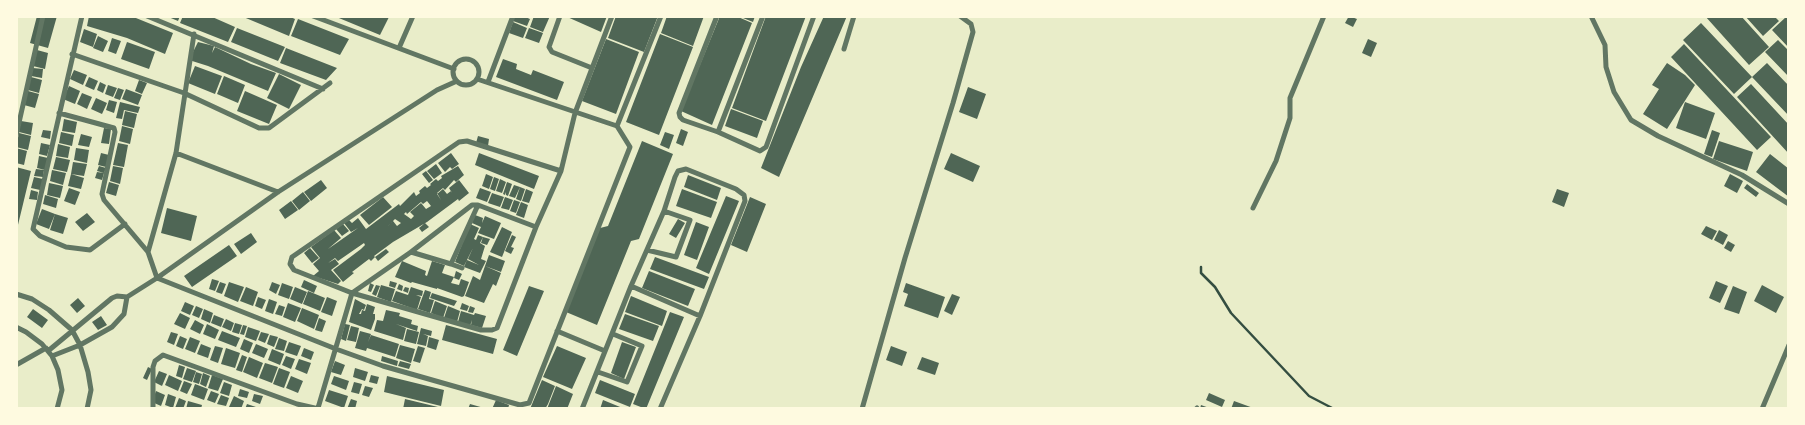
<!DOCTYPE html>
<style>
body{margin:0}
#map{position:relative;width:1805px;height:425px;overflow:hidden;background:#e9edc9;font-family:Signika,sans-serif}
canvas{display:block}
.frame{position:absolute;inset:0;border:18px solid #fefae0;pointer-events:none}
</style>
<div id="map">
<canvas width="1805" height="425"></canvas>
<div class="frame"></div>
</div>
<script>
const c = document.querySelector('canvas').getContext('2d');
c.lineJoin = 'round';
function paint(path, color) {
  c.fillStyle = color;
  c.fill(path, 'evenodd');
}
function shape(rows) {
  const path = new Path2D();
  for (const r of rows) {
    if (r.length === 3) {
      path.moveTo(r[0] + r[2], r[1]);
      path.arc(r[0], r[1], r[2], 0, 2 * Math.PI);
      continue;
    }
    path.moveTo(r[0], r[1]);
    for (let i = 2; i < r.length; i += 2) path.lineTo(r[i], r[i + 1]);
  }
  return path;
}
function stroke(path, color, width, dash) {
  c.strokeStyle = color;
  c.lineWidth = width;
  c.lineCap = dash ? 'butt' : 'round';
  c.setLineDash(dash || []);
  c.stroke(path);
}
paint(shape([
 [37,16,57,16,48,48,30,43],
 [89,16,131,16,173,33,165,54,127,38,87,26],
 [166,16,180,16,178,21],
 [183,16,210,16,235,27,228,42,180,23],
 [241,16,288,16,295,19,289,36],
 [334,16,386,16,389,17,380,35],
 [515,16,523,16,530,19,527,26,513,21],
 [534,16,550,16,543,32,530,27],
 [565,16,607,16,601,32],
 [616,16,658,16,644,52,608,38],
 [667,16,704,16,693,46,661,33],
 [720,16,736,16,752,23,712,125,681,111],
 [738,16,755,16,753,22],
 [766,16,806,16,766,121,732,108],
 [824,16,847,16,779,177,761,168,801,67],
 [1349,16,1357,19,1353,27,1345,23],
 [1705,16,1741,16,1769,47,1749,65],
 [1745,16,1774,16,1779,21,1763,36],
 [1786,17,1789,19,1789,48,1772,30],
 [298,19,349,39,340,55,291,36],
 [513,22,527,28,523,38,509,33],
 [1701,23,1752,77,1734,94,1683,40],
 [237,28,285,47,278,61,231,42],
 [529,28,543,33,539,43,525,38],
 [84,29,97,34,93,47,80,42],
 [660,34,693,47,659,135,626,122],
 [98,36,108,41,103,52,93,48],
 [112,38,121,41,116,54,108,51],
 [606,39,639,52,616,114,582,101],
 [1368,39,1377,43,1371,57,1362,53],
 [1778,40,1789,51,1789,77,1765,52],
 [127,42,155,52,149,69,121,59],
 [198,42,214,46,212,53,215,47,251,64,276,73,268,91,208,66,189,60],
 [1684,44,1771,137,1757,150,1671,57],
 [286,48,337,68,326,80,280,63],
 [37,50,48,53,45,69,33,66],
 [503,59,517,64,516,69,531,75,533,70,564,82,557,100,496,77],
 [1667,63,1685,75,1695,85,1667,129,1643,114,1659,89,1652,85],
 [1767,63,1789,86,1789,116,1752,77],
 [195,66,222,76,215,94,188,83],
 [33,68,43,69,42,78,31,76],
 [74,70,87,75,83,85,70,79],
 [279,74,301,85,289,109,267,98],
 [224,76,245,85,238,103,217,94],
 [31,77,42,80,39,93,28,90],
 [89,77,98,81,94,90,85,86],
 [139,80,147,83,142,94,135,91],
 [100,82,106,85,103,93,97,90],
 [1751,84,1789,125,1789,154,1737,97],
 [108,85,117,88,113,97,105,94],
 [69,86,80,91,75,104,63,99],
 [968,87,986,94,977,119,959,112],
 [118,88,124,90,120,100,114,98],
 [126,89,142,95,138,105,122,99],
 [28,91,39,94,35,108,24,105],
 [245,91,277,105,269,124,237,111],
 [82,93,92,97,87,109,77,104],
 [96,98,107,103,102,114,91,109],
 [109,100,117,102,114,113,106,110],
 [120,102,140,107,138,113,124,110,122,119,116,118],
 [1685,102,1715,113,1706,139,1676,128],
 [731,109,763,121,757,138,725,126],
 [125,111,137,114,134,128,122,125],
 [64,119,77,122,75,133,62,131],
 [21,121,33,123,31,135,19,132],
 [122,126,133,129,130,144,119,141],
 [104,128,111,129,109,144,101,143],
 [681,129,688,132,683,146,676,143],
 [43,130,51,131,50,139,41,137],
 [1712,130,1720,133,1712,157,1704,154],
 [61,132,74,135,72,146,59,143],
 [665,132,674,135,669,149,660,145],
 [19,133,31,136,28,150,16,147],
 [81,134,92,137,89,147,78,145],
 [478,136,489,139,488,146,476,143],
 [642,141,673,154,639,239,631,241,597,325,566,312,600,228,608,226],
 [1719,141,1753,152,1747,171,1713,159],
 [41,143,50,145,47,156,39,154],
 [118,143,128,145,124,167,113,165],
 [58,144,70,147,68,158,56,156],
 [16,148,27,151,24,165,16,163],
 [76,148,89,150,87,163,74,160],
 [101,153,109,155,106,167,98,165],
 [451,153,459,164,452,169,450,167,445,172,438,163],
 [479,153,539,176,534,189,475,165],
 [951,153,980,166,973,182,944,169],
 [1770,154,1789,169,1789,197,1756,172],
 [39,156,48,158,45,170,37,168],
 [56,157,70,160,67,172,53,169],
 [73,162,87,164,84,176,71,174],
 [436,164,442,173,434,179,427,171],
 [99,166,106,168,104,173,97,171],
 [113,166,123,168,120,184,110,181],
 [458,166,464,175,456,182,454,180,445,190,443,188,437,193,441,200,437,194,443,189,447,194,451,191,452,193,449,188,459,180,469,193,459,201,458,199,427,222,393,242,374,256,375,257,371,261,369,259,352,272,354,273,343,282,333,270,361,249,365,245,364,243,338,261,335,258,328,263,335,259,339,264,331,270,341,281,338,284,313,276,319,271,313,264,320,258,311,247,334,230,341,238,328,249,358,228,351,232,344,223,349,220,352,223,358,218,366,229,399,204,400,206,414,192,416,196,420,193,419,191,425,186,427,188,431,185,430,184,436,179,438,181,442,178,441,176],
 [427,201,431,206,426,209,421,203,410,212,414,216,411,219,404,214,406,212,407,214,421,202,423,204],
 [395,219,401,223,397,226,393,221,387,227],
 [16,167,31,171,17,229,16,229],
 [36,169,44,170,43,177,34,176],
 [52,170,66,173,63,185,50,181],
 [426,171,433,180,429,183,422,174],
 [97,172,104,173,102,180,95,178],
 [71,174,84,178,81,189,68,186],
 [486,174,493,177,489,189,482,186],
 [1730,174,1743,181,1737,193,1724,186],
 [688,175,721,188,717,200,684,187],
 [34,177,43,179,40,190,31,188],
 [494,177,499,179,495,191,490,189],
 [500,179,506,182,502,193,496,191],
 [321,180,327,188,311,201,304,192],
 [109,182,119,185,116,196,106,193],
 [507,182,512,184,508,196,506,195,506,192,505,195,503,194],
 [49,183,63,186,60,198,47,195],
 [1747,184,1759,193,1756,197,1744,188],
 [514,185,520,187,515,198,509,196],
 [520,187,525,189,521,201,516,199],
 [69,188,80,192,75,205,64,201],
 [480,188,491,192,487,202,476,198],
 [526,189,533,192,529,203,522,201],
 [682,189,717,202,711,218,676,206],
 [1557,189,1569,193,1564,207,1552,202],
 [31,190,38,192,37,200,29,199],
 [303,192,310,201,299,210,292,201],
 [492,193,504,197,500,207,488,203],
 [45,195,58,199,56,208,43,204],
 [726,196,739,201,709,274,696,268],
 [383,197,392,207,369,225,360,215],
 [505,197,513,200,509,210,501,208],
 [750,197,766,204,747,252,731,245],
 [514,200,520,202,516,213,510,211],
 [291,201,298,210,285,219,279,210],
 [521,202,528,205,524,218,516,215],
 [167,208,197,216,191,241,161,233],
 [42,209,55,214,49,229,36,224],
 [87,213,95,222,83,231,75,222],
 [55,214,68,218,63,234,50,230],
 [475,215,483,218,482,223,485,216,501,223,494,239,478,233,481,227,472,223],
 [678,219,685,223,676,238,669,234],
 [696,222,709,227,697,260,684,255],
 [425,223,429,227,422,232,419,228],
 [343,224,349,231,342,236,336,229],
 [470,224,479,228,474,239,476,240,478,235,483,237,480,243,485,246,481,259,486,261,480,273,464,267,467,260,479,265,468,259,473,248,464,266,455,262],
 [1706,226,1717,231,1712,240,1701,234],
 [502,227,512,232,502,257,490,252],
 [1719,230,1728,235,1723,245,1714,240],
 [251,233,257,242,241,254,234,244],
 [512,235,516,237,511,247,514,248,511,254,505,251],
 [483,237,490,239,487,245,481,243],
 [1728,241,1735,245,1731,252,1724,248],
 [229,245,237,256,192,287,184,276],
 [310,248,319,258,312,263,304,253],
 [386,249,389,252,378,261,375,257],
 [489,255,505,261,501,272,485,266],
 [655,257,709,277,704,289,650,269],
 [402,261,426,271,425,275,427,276,432,261,445,265,442,273,454,277,451,283,459,285,461,279,469,282,464,296,462,297,437,288,437,289,412,282,411,283,395,277],
 [485,266,501,273,496,286,493,284,484,303,465,296,473,276,480,280],
 [456,271,462,274,459,280,454,278],
 [649,271,695,289,688,306,642,288],
 [212,279,219,281,215,291,209,289],
 [304,280,317,286,314,293,301,287],
 [390,281,397,283,395,288,389,286],
 [1716,281,1728,286,1720,303,1709,298],
 [220,282,226,284,222,294,216,292],
 [229,282,244,287,238,302,224,296],
 [272,282,280,285,276,294,269,290],
 [282,283,293,287,289,299,278,295],
 [370,283,374,285,371,292,368,291],
 [906,283,945,297,938,318,904,306,908,294,903,292],
 [399,284,403,286,402,291,397,289],
 [376,285,380,286,376,296,372,294],
 [381,285,395,289,391,302,377,297],
 [1762,285,1784,297,1776,313,1754,301],
 [529,286,544,291,517,356,503,350],
 [1733,286,1747,292,1739,314,1724,309],
 [246,287,258,292,253,306,240,301],
 [295,287,307,292,302,304,290,299],
 [405,287,409,288,408,293,403,291],
 [411,287,423,291,422,296,416,295,421,297,417,310,392,301,396,291,408,295],
 [425,290,431,292,429,299,434,300,430,313,418,309],
 [308,291,325,298,320,311,303,304],
 [432,293,457,301,454,306,430,298],
 [952,294,960,297,952,315,944,311],
 [631,296,667,311,662,326,625,312],
 [258,297,266,300,262,309,255,306],
 [327,297,337,301,332,316,321,312],
 [78,298,85,306,77,313,70,305],
 [269,299,277,302,273,314,265,311],
 [355,299,366,305,364,310,362,309,359,314,361,314,362,310,365,311,367,304,375,307,373,314,375,314,375,319,371,330,349,322],
 [435,301,447,306,443,318,431,313],
 [185,302,194,306,190,315,181,311],
 [288,303,301,308,295,322,283,317],
 [462,303,469,306,467,311,460,309],
 [279,305,285,307,282,316,275,314],
 [196,306,203,309,199,318,192,315],
 [448,306,460,311,457,322,444,318],
 [470,306,475,308,473,313,468,312],
 [302,308,319,315,314,329,297,321],
 [33,309,48,320,42,328,27,317],
 [204,309,213,313,210,323,201,319],
 [386,310,400,313,399,316,412,320,411,324,418,326,417,331,396,324,406,328,403,340,374,331,377,320,383,321],
 [461,311,474,315,475,313,486,316,482,328,471,325,472,320,470,326,458,322],
 [670,312,684,317,646,409,633,404],
 [180,313,190,318,185,329,174,324],
 [625,314,659,326,653,341,619,329],
 [214,315,224,319,221,327,211,323],
 [101,316,107,325,98,330,92,322],
 [319,318,326,321,322,332,315,330],
 [226,319,234,323,231,331,222,327],
 [195,320,204,325,200,334,190,329],
 [235,323,242,325,239,334,232,332],
 [207,324,219,330,215,339,203,334],
 [345,324,350,325,346,341,341,339],
 [243,325,247,326,244,335,240,334],
 [446,325,497,339,493,354,442,340],
 [351,326,359,328,356,342,347,340],
 [248,327,260,331,256,341,245,337],
 [421,328,432,331,431,336,423,334,428,336,426,346,417,344],
 [407,329,419,332,416,344,404,341],
 [222,331,240,338,236,347,218,340],
 [360,331,371,334,368,342,371,335,399,344,395,357,367,348,366,351,355,348],
 [171,332,178,334,174,345,167,342],
 [261,332,269,334,265,343,258,340],
 [270,335,278,337,274,347,267,344],
 [180,336,187,339,183,349,176,346],
 [190,337,200,341,195,353,185,349],
 [429,337,439,340,436,350,427,347],
 [279,338,287,341,284,351,275,349],
 [244,339,253,343,249,353,240,349],
 [289,342,301,346,297,356,285,352],
 [622,342,636,347,624,379,611,373],
 [201,344,211,348,208,358,197,354],
 [256,344,268,349,264,358,252,353],
 [400,345,415,349,411,363,396,358],
 [215,346,223,348,218,363,210,360],
 [418,346,425,348,420,363,413,361],
 [557,346,586,358,572,389,543,377],
 [891,346,907,352,902,366,886,360],
 [226,348,240,353,235,368,221,364],
 [304,348,314,352,311,360,301,356],
 [272,349,284,354,280,365,268,360],
 [242,355,247,357,242,372,236,370],
 [286,356,295,359,291,369,282,365],
 [382,356,398,361,397,366,381,361],
 [249,357,263,363,257,378,243,372],
 [922,357,939,363,935,375,917,369],
 [299,359,311,363,307,374,295,369],
 [335,361,345,365,341,375,331,372],
 [400,361,411,364,409,369,398,366],
 [265,363,278,367,272,383,259,378],
 [179,365,185,367,182,378,176,376],
 [148,367,152,369,147,380,143,378],
 [187,368,196,371,192,382,183,379],
 [279,368,290,372,284,388,273,384],
 [355,368,368,372,365,381,353,377],
 [159,371,167,374,162,386,154,382],
 [196,372,202,374,199,384,193,382],
 [203,373,210,376,206,387,200,384],
 [169,375,182,381,178,391,165,385],
 [212,375,223,379,218,391,208,388],
 [371,375,379,377,377,384,369,382],
 [291,376,303,381,298,393,286,388],
 [334,376,349,381,346,390,331,384],
 [387,376,444,390,441,406,384,392],
 [542,380,555,386,548,404,545,409,530,409],
 [600,380,635,394,630,407,595,393],
 [184,381,192,384,187,394,180,391],
 [224,382,232,385,229,396,220,393],
 [354,382,362,384,359,394,351,392],
 [195,384,208,389,204,400,191,395],
 [365,386,373,388,369,397,362,395],
 [556,386,573,394,567,409,547,409],
 [240,389,249,392,247,398,238,396],
 [329,390,348,396,344,408,325,401],
 [156,391,165,395,161,406,152,402],
 [211,391,219,394,215,403,207,400],
 [1209,393,1225,400,1222,407,1206,400],
 [168,394,176,397,173,408,165,405],
 [254,394,263,396,260,404,252,401],
 [221,395,229,398,226,406,217,404],
 [234,396,244,401,241,409,229,407],
 [179,398,186,401,183,409,175,408],
 [351,399,357,401,355,409,347,409],
 [405,399,438,407,438,409,403,409],
 [496,400,509,405,508,409,492,409],
 [603,400,625,409,600,409],
 [188,401,202,405,201,409,186,409],
 [1234,401,1256,409,1231,409],
 [247,404,256,407,256,409,245,409],
 [470,404,484,408,484,409,468,409],
 [1201,405,1212,409,1200,409]
]), '#4f6655');
stroke(shape([
 [1201,267,1201,273,1215,287,1231,313,1309,396,1334,409]
]), '#344e41', 2.5);
stroke(shape([
 [82,16,33,229,40,236,66,247,90,250,125,224],
 [147,16,323,89],
 [313,16,454,69],
 [560,16,549,47,552,52,592,68],
 [717,16,679,113,680,117,683,120,718,132,760,151,766,147,814,16],
 [1591,16,1605,45,1606,67,1614,92,1631,120,1658,136,1742,175,1789,204],
 [399,48,413,16],
 [844,49,854,16],
 [72,54,184,93,259,128,269,128,330,83],
 [466,72,13],
 [488,82,513,16],
 [59,113,114,128,115,132,102,194,104,200,148,252,157,278,336,349,383,366,520,405,529,403,630,147,617,126,477,79],
 [617,126,661,16],
 [718,132,763,16],
 [16,136,43,16],
 [176,153,278,192],
 [561,171,467,141,459,142,292,257,290,264,294,270,352,293,481,330,492,330,497,328,536,227,561,171,575,113,612,16],
 [1253,208,1276,161,1290,118,1290,98,1324,16],
 [647,250,676,257,690,220,664,211],
 [148,252,176,153,194,34],
 [411,252,451,264,478,205],
 [451,264,462,268],
 [631,286,700,316],
 [16,294,32,299,49,310,72,330,80,345,88,372,91,390,87,409],
 [16,327,26,332,42,344,52,356,58,370,62,390,57,409],
 [557,331,605,351],
 [48,351,112,298,117,296,127,297,157,278,278,192,437,90,457,81],
 [52,356,80,345,112,327,124,314,127,297],
 [16,365,46,348],
 [598,372,627,382,642,346,613,334],
 [318,408,352,293,411,252,472,205,478,205,536,227],
 [153,409,153,367,155,361,163,355,297,404,319,409],
 [582,409,631,286,664,211,675,177,678,171,686,169,736,189,744,195,745,201,700,316,660,409],
 [862,409,905,258,953,103,973,32,971,24,960,16],
 [1196,409,1197,408],
 [1762,409,1789,345]
]), '#617663', 5);
</script>
